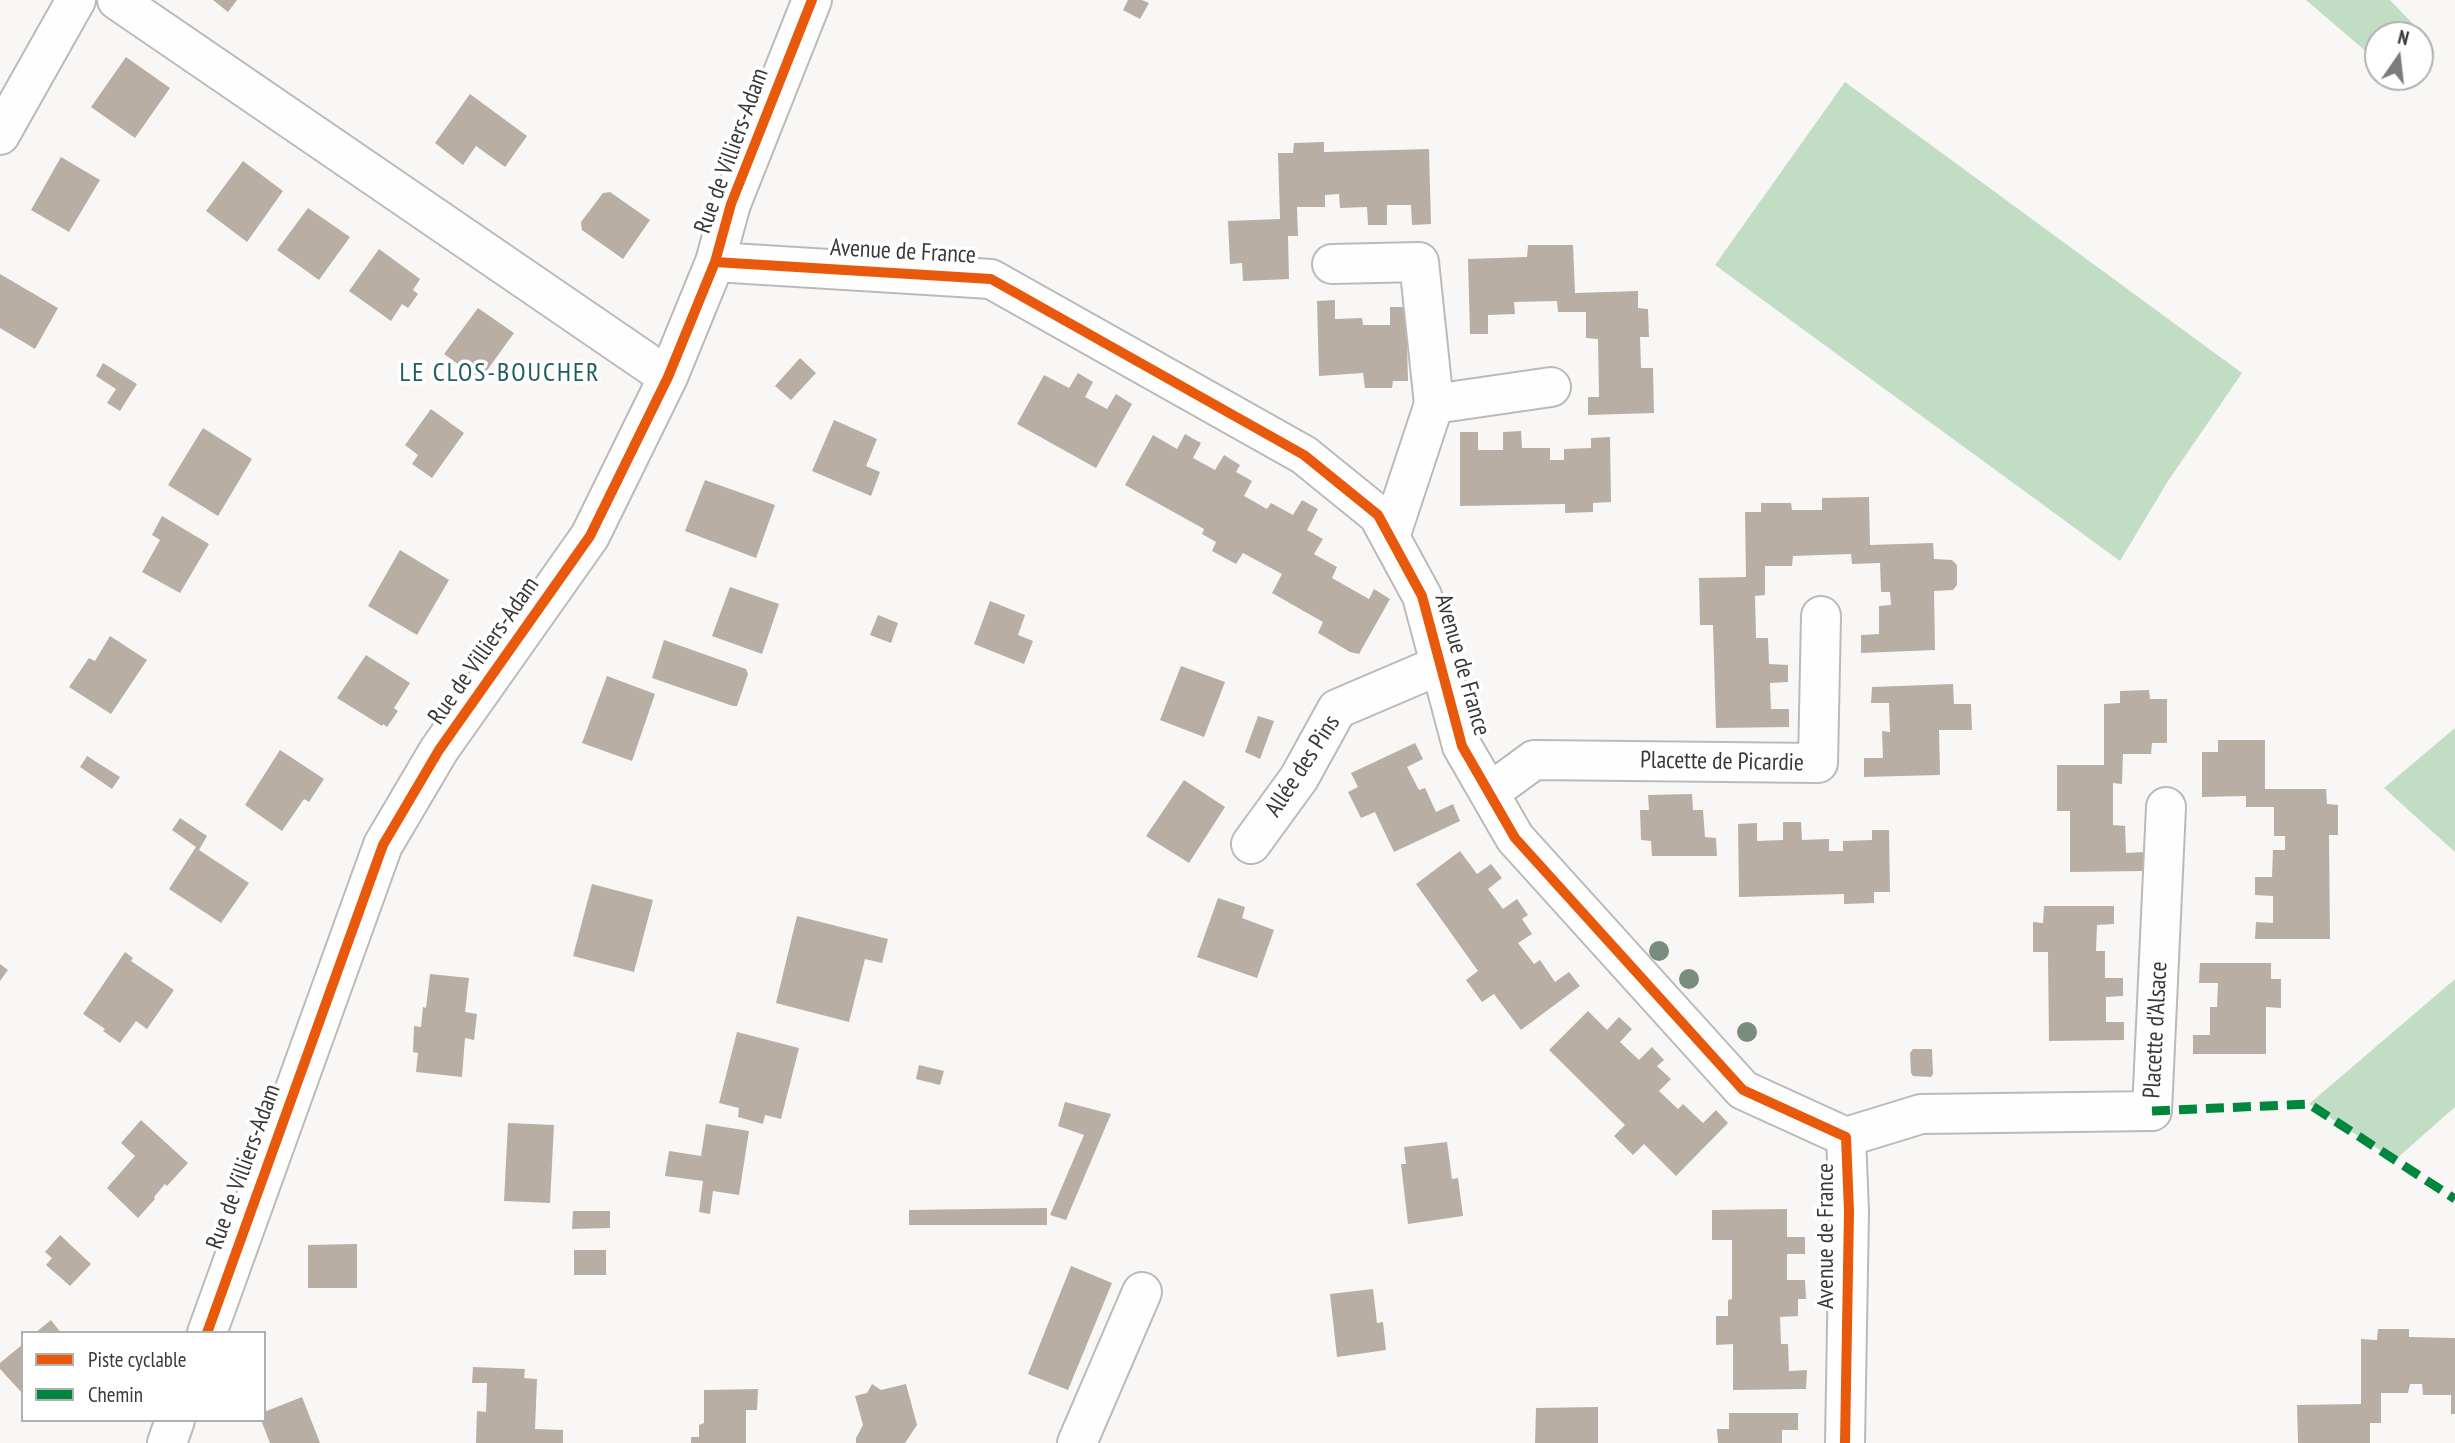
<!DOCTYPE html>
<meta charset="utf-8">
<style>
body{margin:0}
#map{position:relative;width:2455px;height:1443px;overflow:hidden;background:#f9f7f5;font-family:"PT Sans Narrow",sans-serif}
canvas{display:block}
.legend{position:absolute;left:21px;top:1331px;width:245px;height:91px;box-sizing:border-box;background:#fff;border:2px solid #b0b0af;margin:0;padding:9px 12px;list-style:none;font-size:21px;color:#3a3938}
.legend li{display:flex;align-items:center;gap:14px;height:35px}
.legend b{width:35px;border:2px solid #b0b0af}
.north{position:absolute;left:2364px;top:21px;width:70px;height:70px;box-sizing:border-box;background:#fff;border:2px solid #b0b0af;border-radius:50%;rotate:14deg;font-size:19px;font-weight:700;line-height:28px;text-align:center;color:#3a3938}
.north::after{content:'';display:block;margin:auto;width:24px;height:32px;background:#7d7c7a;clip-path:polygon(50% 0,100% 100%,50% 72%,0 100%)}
</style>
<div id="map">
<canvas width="2455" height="1443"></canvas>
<ul class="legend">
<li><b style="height:9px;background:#e8590c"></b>Piste cyclable</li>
<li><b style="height:9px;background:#00873e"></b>Chemin</li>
</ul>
<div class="north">N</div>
</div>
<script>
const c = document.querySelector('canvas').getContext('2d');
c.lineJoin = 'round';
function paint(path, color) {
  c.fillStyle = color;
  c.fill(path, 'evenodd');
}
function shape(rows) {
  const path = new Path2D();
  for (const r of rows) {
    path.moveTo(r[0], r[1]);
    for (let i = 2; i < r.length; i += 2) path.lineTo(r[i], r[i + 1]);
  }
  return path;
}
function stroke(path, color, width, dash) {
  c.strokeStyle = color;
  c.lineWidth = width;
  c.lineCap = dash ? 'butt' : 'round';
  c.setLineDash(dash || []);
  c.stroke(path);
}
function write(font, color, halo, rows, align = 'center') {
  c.font = font + ' "PT Sans Narrow",sans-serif';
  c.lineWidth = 7;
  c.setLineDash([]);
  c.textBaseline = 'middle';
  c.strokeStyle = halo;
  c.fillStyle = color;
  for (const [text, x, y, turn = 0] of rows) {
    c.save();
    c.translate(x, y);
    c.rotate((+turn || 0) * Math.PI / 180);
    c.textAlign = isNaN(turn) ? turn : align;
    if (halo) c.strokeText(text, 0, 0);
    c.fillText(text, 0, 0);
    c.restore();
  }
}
paint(shape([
 [2306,0,2390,0,2417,28,2408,35,2378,35,2376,60],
 [1845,82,2242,373,2168,481,2120,561,1715,265],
 [2455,728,2455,852,2384,788],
 [2455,979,2455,1107,2395,1160,2309,1104]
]), '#c1dec5');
paint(shape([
 [213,0,237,0,228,12],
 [1128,0,1142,0,1149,3,1140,19,1123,10],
 [126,57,170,88,135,138,91,107],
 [470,94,527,136,505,167,476,146,463,165,435,143],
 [1324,142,1324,152,1429,149,1431,224,1412,225,1411,205,1387,205,1387,225,1368,225,1367,207,1340,208,1339,194,1325,195,1325,207,1297,207,1298,236,1288,236,1289,279,1243,281,1242,263,1230,264,1228,221,1280,219,1278,153,1293,153,1294,143],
 [61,157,100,180,69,232,31,210],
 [243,161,283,191,247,242,206,211],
 [610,192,650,220,623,259,582,230,581,222,603,193],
 [308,208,350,237,319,280,277,250],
 [1528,245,1573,245,1575,293,1638,291,1638,308,1648,309,1649,337,1640,337,1641,368,1653,368,1654,413,1588,415,1588,397,1599,397,1598,339,1586,338,1586,312,1558,312,1557,301,1514,302,1515,314,1488,315,1488,334,1470,334,1468,259,1527,257],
 [379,249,420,279,413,290,418,294,408,308,402,304,391,321,349,291],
 [0,274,58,308,35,349,0,328],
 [1335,300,1335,319,1362,318,1363,325,1390,325,1390,307,1406,307,1408,381,1393,381,1392,388,1365,388,1363,373,1319,376,1317,301],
 [478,308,514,333,480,380,444,354],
 [800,358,816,373,791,400,775,386],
 [103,363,137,384,120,411,107,403,116,389,96,376],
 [1078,373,1093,382,1085,397,1107,409,1116,394,1132,404,1096,468,1017,424,1044,375,1069,388],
 [431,409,464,433,432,478,412,464,418,455,405,445],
 [834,420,877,439,866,466,880,472,871,496,812,471],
 [203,428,252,459,218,516,168,485],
 [1521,431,1522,448,1550,448,1550,460,1564,460,1564,449,1591,448,1591,438,1610,437,1611,502,1593,503,1593,512,1565,513,1565,504,1460,506,1460,432,1478,432,1478,450,1503,450,1503,432],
 [1185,434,1201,443,1193,458,1215,470,1224,455,1240,465,1236,472,1252,481,1244,496,1267,509,1271,503,1293,515,1302,500,1318,509,1307,530,1323,539,1314,554,1337,567,1332,578,1369,599,1374,589,1390,599,1359,654,1350,652,1318,633,1323,622,1272,593,1282,574,1243,553,1236,564,1212,551,1216,542,1202,534,1204,529,1125,485,1153,435,1177,449],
 [705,480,775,505,756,558,685,531],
 [1869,497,1870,545,1933,543,1934,559,1952,560,1957,565,1957,585,1953,590,1934,591,1935,650,1861,653,1861,635,1879,634,1879,606,1891,605,1890,592,1881,592,1880,563,1852,564,1851,554,1793,556,1792,566,1765,566,1765,595,1755,596,1756,638,1768,638,1769,664,1788,665,1788,682,1770,683,1771,709,1789,709,1789,727,1716,728,1713,625,1700,625,1699,578,1746,577,1745,512,1761,512,1761,503,1791,503,1792,510,1822,510,1822,498],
 [162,516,209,544,180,593,142,572,160,540,152,535],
 [400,550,449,580,417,635,368,606],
 [730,587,779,604,762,654,712,636],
 [990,601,1025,615,1018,635,1033,641,1024,664,974,644],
 [878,615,898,623,891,643,870,635],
 [110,636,147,660,111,714,69,687,89,658,95,661],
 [664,640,746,669,748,674,737,706,733,706,652,678],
 [366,655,410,683,394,708,398,711,387,727,383,724,382,726,337,698],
 [1181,666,1225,682,1204,737,1160,720],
 [607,676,655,694,632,761,582,743],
 [1953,684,1954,704,1971,704,1972,730,1939,730,1940,775,1864,777,1864,758,1883,758,1882,731,1890,732,1889,703,1871,703,1872,687],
 [2149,690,2150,699,2167,699,2167,743,2152,743,2151,754,2123,754,2122,784,2113,783,2113,825,2125,826,2126,853,2144,852,2144,871,2070,872,2070,811,2057,811,2057,765,2104,765,2104,704,2120,703,2120,691],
 [1258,716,1274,721,1260,759,1245,752],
 [2218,740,2265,740,2265,789,2326,789,2327,804,2338,805,2338,835,2329,835,2330,939,2255,939,2256,922,2273,923,2273,896,2255,895,2255,877,2272,877,2273,850,2285,850,2285,836,2274,836,2274,807,2246,807,2246,796,2202,797,2202,752,2218,752],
 [1415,743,1423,759,1407,767,1419,790,1425,788,1436,812,1453,804,1460,821,1394,852,1375,812,1361,818,1348,792,1358,787,1351,773],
 [280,750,324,779,309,802,304,799,282,831,245,805],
 [87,756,120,777,112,789,80,767],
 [1184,780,1225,807,1189,863,1146,836],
 [1692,794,1693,810,1703,810,1705,837,1716,838,1717,856,1652,856,1651,841,1641,840,1640,810,1649,810,1648,795],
 [180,818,207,836,199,850,249,883,221,923,169,889,196,847,172,830],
 [1783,822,1801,822,1802,840,1829,839,1829,851,1843,851,1843,841,1872,840,1872,830,1889,830,1890,892,1874,892,1874,903,1844,904,1844,894,1739,897,1738,824,1757,823,1757,841,1783,840],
 [1460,851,1477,874,1491,864,1502,878,1488,889,1503,909,1517,899,1528,915,1522,919,1532,934,1518,943,1534,964,1540,960,1555,982,1569,972,1580,986,1521,1030,1494,994,1482,1002,1466,980,1478,971,1416,884],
 [592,884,653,900,634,972,573,956],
 [1218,898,1245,907,1242,918,1274,930,1257,978,1197,957],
 [2044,906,2114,906,2114,924,2097,925,2096,951,2105,951,2105,978,2123,978,2123,996,2106,997,2106,1022,2124,1022,2124,1040,2049,1041,2048,952,2033,952,2033,922,2043,923],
 [797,916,888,939,882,963,865,959,849,1022,776,1003],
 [125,952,133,958,131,961,174,990,147,1029,136,1021,120,1043,103,1031,105,1029,83,1014],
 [2200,963,2271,963,2271,979,2281,979,2281,1008,2266,1007,2266,1054,2193,1054,2193,1035,2210,1035,2210,1007,2217,1007,2218,983,2199,983],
 [0,964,8,970,0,981],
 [430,974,469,978,465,1012,477,1014,474,1040,465,1038,462,1077,416,1072,418,1053,413,1052,414,1026,421,1027,423,1007,426,1008],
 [1588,1011,1607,1030,1619,1017,1632,1029,1620,1042,1639,1060,1652,1047,1664,1060,1657,1066,1671,1079,1659,1091,1678,1109,1683,1104,1703,1123,1716,1110,1728,1123,1676,1176,1644,1144,1633,1155,1614,1136,1625,1125,1549,1050],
 [737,1032,799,1048,781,1119,765,1115,763,1124,738,1117,739,1108,719,1103],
 [1913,1049,1932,1049,1933,1074,1931,1077,1913,1076,1911,1073,1910,1053],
 [919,1065,944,1071,940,1085,916,1079],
 [1065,1102,1111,1114,1066,1220,1050,1215,1084,1135,1058,1126],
 [141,1120,188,1163,167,1186,165,1184,154,1197,155,1199,138,1218,107,1188,135,1156,121,1143],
 [508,1123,554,1125,550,1203,504,1201],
 [706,1124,749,1131,739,1195,713,1191,710,1214,699,1212,703,1181,665,1176,669,1151,701,1156],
 [1447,1142,1452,1179,1458,1178,1463,1216,1408,1224,1401,1164,1406,1164,1404,1147],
 [1047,1208,1047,1225,909,1225,909,1210],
 [1787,1209,1787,1237,1805,1237,1805,1254,1787,1254,1787,1280,1805,1280,1806,1299,1798,1299,1798,1316,1780,1317,1781,1344,1788,1344,1789,1371,1807,1370,1806,1389,1733,1390,1733,1344,1716,1345,1716,1316,1728,1316,1728,1300,1732,1299,1732,1240,1712,1240,1712,1210],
 [573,1211,610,1211,610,1228,572,1229],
 [60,1235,91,1264,70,1286,46,1265,52,1258,45,1252],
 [357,1244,357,1288,308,1288,308,1245],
 [574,1250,606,1250,606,1275,574,1275],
 [1071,1266,1112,1283,1068,1390,1028,1374],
 [1373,1289,1377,1323,1383,1322,1386,1350,1337,1357,1330,1294],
 [51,1320,61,1333,35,1333],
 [2378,1329,2409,1329,2409,1337,2455,1338,2455,1414,2451,1414,2451,1395,2423,1395,2422,1384,2410,1384,2408,1393,2381,1393,2381,1423,2370,1423,2370,1443,2298,1443,2297,1405,2361,1404,2361,1339,2377,1340],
 [23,1344,23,1394,0,1369,0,1363],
 [473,1367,525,1369,524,1378,537,1379,535,1429,563,1430,563,1443,476,1443,477,1411,486,1412,487,1383,472,1383],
 [872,1384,881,1390,906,1384,917,1425,905,1443,856,1443,856,1438,863,1425,855,1396,867,1393],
 [758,1389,757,1410,746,1410,746,1443,691,1443,691,1437,699,1437,699,1425,704,1423,704,1390],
 [302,1397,320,1443,270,1443,261,1420,264,1420,264,1412],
 [1598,1407,1598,1443,1535,1443,1536,1408],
 [1729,1413,1798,1413,1798,1430,1782,1430,1782,1443,1718,1443,1717,1429,1729,1429]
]), '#b8aea4');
const minor = shape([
 [117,0,668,377],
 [0,135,76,0],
 [715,262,991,279,1304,455,1378,515,1422,596,1462,746,1515,838,1743,1090,1846,1137,1849,1211,1845,1443],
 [1332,264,1419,262,1434,404],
 [1390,537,1434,404,1551,387],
 [1489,793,1534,760,1818,763,1821,616],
 [1251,844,1299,778,1337,709,1440,665],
 [1846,1137,1921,1114,2152,1111,2166,807],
 [207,1333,383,845,439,750,590,536,668,377,715,262,731,204,812,0],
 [167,1443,175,1420],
 [1077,1443,1142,1292]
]);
stroke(minor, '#bbbab8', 42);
stroke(minor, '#fefefe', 38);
stroke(shape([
 [2152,1111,2309,1104,2455,1199]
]), '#00873e', 9, [18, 9]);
stroke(shape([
 [715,262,991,279,1304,455,1378,515,1422,596,1462,746,1515,838,1743,1090,1846,1137,1849,1211,1845,1443],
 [207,1333,383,845,439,750,590,536,668,377,715,262,731,204,812,0]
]), '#e8590c', 10);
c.fillStyle = '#788d7c';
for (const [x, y] of [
 [1659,951],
 [1689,979],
 [1747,1032]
]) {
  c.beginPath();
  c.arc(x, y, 10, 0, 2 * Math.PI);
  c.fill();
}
write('24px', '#3a3938', '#fff', [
 ["Rue de Villiers-Adam",732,151,-70],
 ["Avenue de France",903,252,3],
 ["Rue de Villiers-Adam",484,651,-55],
 ["Avenue de France",1462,665,74],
 ["Placette de Picardie",1722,762,1],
 ["Allée des Pins",1303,766,-57],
 ["Placette d'Alsace",2156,1030,-87],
 ["Rue de Villiers-Adam",244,1167,-70],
 ["Avenue de France",1826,1236,-90]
]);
c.letterSpacing = '2px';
write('26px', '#215c60', '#fff', [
 ["LE CLOS-BOUCHER",500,374]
]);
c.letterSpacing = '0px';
</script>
